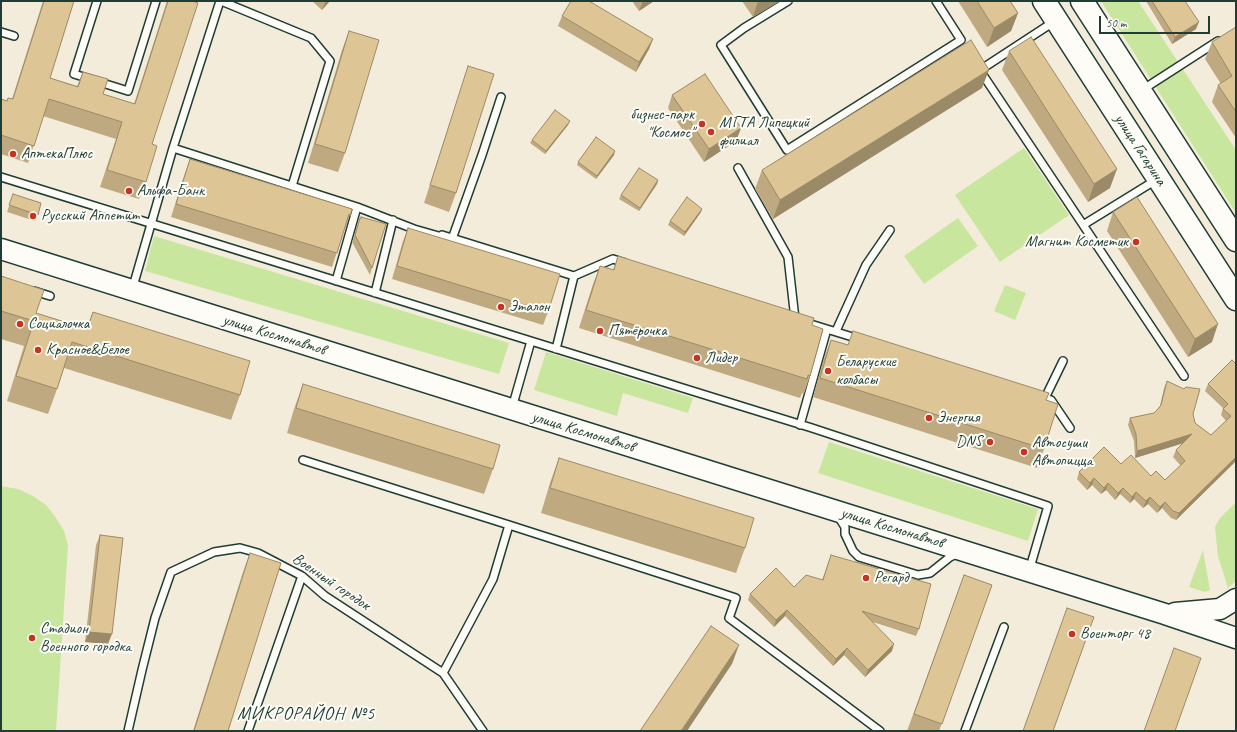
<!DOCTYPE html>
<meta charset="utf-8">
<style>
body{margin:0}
#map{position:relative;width:1237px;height:732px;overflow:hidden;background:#f4ecda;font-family:Caveat,sans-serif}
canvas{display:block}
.frame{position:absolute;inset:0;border:2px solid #1f3d34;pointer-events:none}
.scale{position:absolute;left:1099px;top:16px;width:111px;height:18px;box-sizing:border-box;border:2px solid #1f3d34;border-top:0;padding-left:5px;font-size:12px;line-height:14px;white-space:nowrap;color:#1f3d34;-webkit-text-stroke:3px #fdfcf7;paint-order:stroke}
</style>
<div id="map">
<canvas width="1237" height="732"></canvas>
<div class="frame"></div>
<div class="scale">50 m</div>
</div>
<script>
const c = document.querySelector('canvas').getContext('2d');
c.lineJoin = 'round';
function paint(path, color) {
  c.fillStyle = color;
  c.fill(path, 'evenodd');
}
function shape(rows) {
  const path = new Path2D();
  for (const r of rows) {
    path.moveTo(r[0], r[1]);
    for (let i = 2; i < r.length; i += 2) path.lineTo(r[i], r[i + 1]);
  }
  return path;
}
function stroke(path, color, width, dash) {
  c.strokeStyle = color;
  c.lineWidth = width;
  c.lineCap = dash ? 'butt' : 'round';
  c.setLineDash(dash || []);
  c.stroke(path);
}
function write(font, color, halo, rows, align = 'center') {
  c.font = font + ' Caveat,sans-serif';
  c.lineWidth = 4;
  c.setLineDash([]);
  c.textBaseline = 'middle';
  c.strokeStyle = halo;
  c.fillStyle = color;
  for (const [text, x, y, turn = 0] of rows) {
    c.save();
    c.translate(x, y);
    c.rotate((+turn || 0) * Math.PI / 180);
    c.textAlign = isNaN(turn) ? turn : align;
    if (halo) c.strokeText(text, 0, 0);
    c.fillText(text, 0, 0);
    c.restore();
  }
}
paint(shape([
 [1101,1,1138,1,1236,150,1236,213],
 [1024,148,1069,215,1000,262,955,195],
 [958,218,978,246,924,284,904,256],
 [154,236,509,343,499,374,145,271],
 [1005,285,1026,293,1015,320,994,311],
 [546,352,693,398,688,413,623,393,617,416,534,390],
 [829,442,1038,509,1028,541,818,473],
 [1,486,18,489,33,496,46,505,54,515,64,531,68,545,56,731,1,731],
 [1236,502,1236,581,1228,588,1218,556,1215,527,1220,518],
 [1203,550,1210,590,1205,592,1189,587]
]), '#c8e69d');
const service = shape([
 [97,1,74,74,128,91,156,1],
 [221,1,311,38,330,61,292,186],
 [788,1,744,28,721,45,787,150,961,40,936,1],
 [1,32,14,36],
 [980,70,1055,21],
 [981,72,1184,376],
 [1142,90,1218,41],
 [173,148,357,207,414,229,442,237,442,235,574,276,613,259,625,263],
 [738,168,788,257,795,319],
 [1,177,812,428,1048,506,1029,571],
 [1083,225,1156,180],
 [452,239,482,155,501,97],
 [336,281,357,207],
 [132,290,173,148,220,1],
 [34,291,50,296],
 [375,293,393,220],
 [804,322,859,339],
 [836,331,866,265,890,230],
 [556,349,574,276],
 [1038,396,1051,400,1070,428],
 [1045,398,1063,361],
 [512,408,531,341],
 [800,425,827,329],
 [303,460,509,525],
 [838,516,845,527,845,534,853,551,859,557,918,575,930,573,950,557,958,553],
 [443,673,493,579,509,525,736,598,729,618,880,731],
 [128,731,142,670,155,618,171,572,214,552,240,548,258,553,302,576,325,596,443,673,483,731],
 [248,731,302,576],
 [965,731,1004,627]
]);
const secondary = shape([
 [1,249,1165,614,1236,638],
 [1175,613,1220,609,1236,599]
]);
const primary = shape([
 [1044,1,1236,299],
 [1082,1,1236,240]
]);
stroke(service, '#1f3d34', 10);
stroke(secondary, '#1f3d34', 23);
stroke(primary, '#1f3d34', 25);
stroke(service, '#fdfcf7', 7);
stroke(secondary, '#fdfcf7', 20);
stroke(primary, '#fdfcf7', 22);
paint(shape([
 [43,1,74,1,50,78,77,86,83,72,103,94,134,104,167,1,192,1,152,144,146,182,139,199,100,187,116,139,43,116,28,163,1,154,1,99,7,101,12,99],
 [312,1,330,1,322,10],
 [632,1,654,1,639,11],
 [742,1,780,1,753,17],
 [958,1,1010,1,1018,13,1011,31,987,47],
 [1146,1,1185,1,1196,29,1172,44],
 [562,16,653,39,649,49,636,72,558,26],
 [1236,27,1236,138,1212,102,1218,85,1221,84,1205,59,1212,42],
 [349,31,345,153,338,172,308,163,342,50],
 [1009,51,1110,188,1088,202,1002,70],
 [468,66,456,193,449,212,424,203,462,85],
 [982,88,773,219,755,189,762,170],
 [672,95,741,128,736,141,704,162,668,108],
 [568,125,545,154,530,143,532,140],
 [614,155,596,179,577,165,578,162],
 [190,159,352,209,345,229,345,228,332,267,171,217,185,173],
 [658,180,657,184,639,211,619,199,621,195],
 [13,194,41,203,35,221,7,212],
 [701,212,684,236,668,225,670,221],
 [1113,212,1212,342,1188,357,1107,231],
 [360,218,361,219,372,268,370,275,352,242],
 [408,228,548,312,543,325,392,279,403,241],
 [618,256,812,325,810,376,804,394,802,393,800,398,579,328,593,284,600,266,613,270],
 [1,276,36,313,87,329,93,312,240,395,231,420,64,368,57,389,48,414,7,401,24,346,1,339],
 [853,331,1046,400,1044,449,1037,468,813,397,824,358,831,340,848,345],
 [1236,364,1236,461,1176,520,1171,518,1162,508,1157,513,1148,504,1143,508,1134,499,1130,503,1120,494,1115,500,1106,490,1101,494,1092,485,1087,490,1077,479,1079,472,1121,464,1151,476,1165,480,1181,466,1173,457,1176,450,1184,443,1135,458,1134,441,1128,425,1130,418,1154,413,1160,406,1164,388,1167,381,1193,414,1195,423,1211,435,1226,421,1221,415,1223,408,1205,391,1208,384],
 [303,384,493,469,484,494,287,433,294,409],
 [559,458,745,548,736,573,541,513,550,483],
 [100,535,108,644,85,642,96,545],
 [250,553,228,731,193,731,243,572],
 [831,555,919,629,916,636,873,622,892,651,865,677,844,655,833,666,785,616,774,627,748,600,750,594,794,587,822,580],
 [964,575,992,585,939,731,907,731]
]), '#bfa980');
paint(shape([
 [326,1,330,1,322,10,325,3],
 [643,1,654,1,639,11],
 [758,1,780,1,753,17],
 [1018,13,1011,31,987,47,994,28],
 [1199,22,1196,29,1172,44,1175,37],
 [653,39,649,49,636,72,639,62],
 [989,70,982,88,773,219,780,200],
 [570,121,568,125,545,154,546,151],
 [741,128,736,141,704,162,709,149],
 [615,151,614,155,596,179,597,176],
 [1117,169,1110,188,1088,202,1094,184],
 [658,180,657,184,639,211,640,208],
 [702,209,701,212,684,236,685,232],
 [1218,324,1212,342,1188,357,1195,339],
 [1192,434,1190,441,1135,458,1137,451],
 [1236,457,1236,461,1176,520,1179,513],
 [1094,478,1092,485,1087,490,1090,483],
 [1108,483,1106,490,1101,494,1104,488],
 [1123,488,1120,494,1115,500,1118,493],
 [1136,492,1134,499,1130,503,1132,497],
 [1150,497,1148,504,1143,508,1146,501],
 [1165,502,1162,508,1157,513,1160,507],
 [787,610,785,616,774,627,776,620],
 [89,632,112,634,108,644,85,642],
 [894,644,892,651,865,677,868,670],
 [739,645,732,664,687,731,681,731],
 [847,648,844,655,833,666,836,659]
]), '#9b8a68');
const building = shape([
 [44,1,74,1,50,78,78,87,83,72,108,79,103,94,135,104,168,1,192,1,198,3,152,144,157,146,146,182,107,170,122,122,49,99,34,146,1,135,1,99,7,101,8,98,13,99,44,1],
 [571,1,589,1,653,39,639,62,562,16,571,1],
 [977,1,1010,1,1018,13,994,28,977,1],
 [1152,1,1185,1,1199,22,1175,37,1152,1],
 [1236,27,1236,112,1218,85,1232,76,1212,42,1236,27],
 [349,31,379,40,345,153,315,144,349,31],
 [1031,37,1117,169,1094,184,1009,51,1031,37],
 [971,40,989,70,780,200,762,170,971,40],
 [468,66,494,74,456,193,430,185,468,66],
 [705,74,741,128,709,149,672,95,705,74],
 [555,110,570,121,546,151,532,140,555,110],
 [596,137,615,151,597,176,578,162,596,137],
 [190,159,352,209,350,216,349,214,337,253,176,204,190,159],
 [639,168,658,180,640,208,621,195,639,168],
 [13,194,41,203,38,215,9,205,13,194],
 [687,197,702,209,685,232,670,221,687,197],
 [1137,197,1218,324,1195,339,1113,212,1137,197],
 [361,217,386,224,372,268,355,235,360,218,361,219,361,217],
 [408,228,560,274,548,312,397,266,408,228],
 [618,256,814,318,812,325,823,329,810,376,808,375,807,379,586,310,600,266,614,270,618,256],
 [1,276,44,290,36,313,87,329,93,312,250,361,240,395,72,342,57,389,16,376,34,321,1,311,1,276],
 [853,331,1049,393,1046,400,1058,404,1044,449,820,378,831,340,848,345,853,331],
 [1232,360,1236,364,1236,457,1179,513,1173,511,1165,502,1160,507,1150,497,1146,501,1136,492,1132,497,1123,488,1118,493,1108,483,1104,488,1094,478,1090,483,1079,472,1104,447,1121,464,1131,455,1151,476,1156,471,1165,480,1185,461,1176,450,1192,434,1137,451,1136,434,1130,418,1154,413,1158,409,1161,405,1167,381,1184,389,1186,387,1200,389,1193,414,1195,423,1211,435,1231,416,1223,409,1228,404,1208,384,1232,360],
 [303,384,500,445,493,469,296,408,303,384],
 [559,458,754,518,745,548,550,488,559,458],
 [100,535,123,538,112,634,89,632,100,535],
 [250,553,281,563,228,731,194,731,250,553],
 [831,555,931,584,919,629,862,611,894,644,868,670,847,648,836,659,787,610,776,620,750,594,776,568,794,587,806,575,823,580,831,555],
 [964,575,992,585,942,724,914,714,964,575],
 [1067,608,1094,617,1053,731,1023,731,1067,608],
 [711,626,739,645,681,731,640,731,711,626],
 [1174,648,1201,658,1175,731,1144,731,1174,648]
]);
paint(building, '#dec595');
stroke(building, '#9b8a68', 1);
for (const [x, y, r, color] of [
 [702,124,4,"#c8321e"],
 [711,132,4,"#c8321e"],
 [13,154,4,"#c8321e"],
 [129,191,4,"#c8321e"],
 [33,216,4,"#c8321e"],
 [1136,242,4,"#c8321e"],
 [501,307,4,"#c8321e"],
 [20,324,4,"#c8321e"],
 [600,331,4,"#c8321e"],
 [38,350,4,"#c8321e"],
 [697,358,4,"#c8321e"],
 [828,371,4,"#c8321e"],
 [929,418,4,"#c8321e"],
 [990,442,4,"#c8321e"],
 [1024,452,4,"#c8321e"],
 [866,578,4,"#c8321e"],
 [1072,634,4,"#c8321e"],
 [32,638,4,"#c8321e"]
]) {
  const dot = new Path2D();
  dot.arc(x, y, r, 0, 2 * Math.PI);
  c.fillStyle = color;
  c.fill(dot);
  stroke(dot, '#fdfcf7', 1.5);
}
write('16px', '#1f3d34', '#fdfcf7', [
 ["бизнес-парк",694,115,"right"],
 ["\"Космос\"",694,133,"right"],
 ["МГТА Липецкий",719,123],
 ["филиал",719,141],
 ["АптекаПлюс",21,154],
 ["Альфа-Банк",137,191],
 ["Русский Аппетит",41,216],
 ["Магнит Косметик",1128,242,"right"],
 ["Эталон",509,307],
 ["Социалочка",28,324],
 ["Пятёрочка",608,331],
 ["Красное&Белое",46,350],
 ["Лидер",705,358],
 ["Беларуские",836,362],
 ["колбасы",836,380],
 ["Энергия",937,418],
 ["DNS",982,442,"right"],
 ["Автосуши",1032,443],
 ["Автопицца",1032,461],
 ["Регард",874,578],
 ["Стадион",40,629],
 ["Военного городка",40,647],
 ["Военторг 48",1080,634]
], 'left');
write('16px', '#1f3d34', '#fdfcf7', [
 ["улица Гагарина",1140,150,57],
 ["улица Космонавтов",274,335,17],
 ["улица Космонавтов",583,432,17],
 ["улица Космонавтов",892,528,17],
 ["Военный городок",331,582,34]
]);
c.letterSpacing = '1px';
write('18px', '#1f3d34', '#fdfcf7', [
 ["МИКРОРАЙОН №5",306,714]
]);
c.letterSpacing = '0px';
</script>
